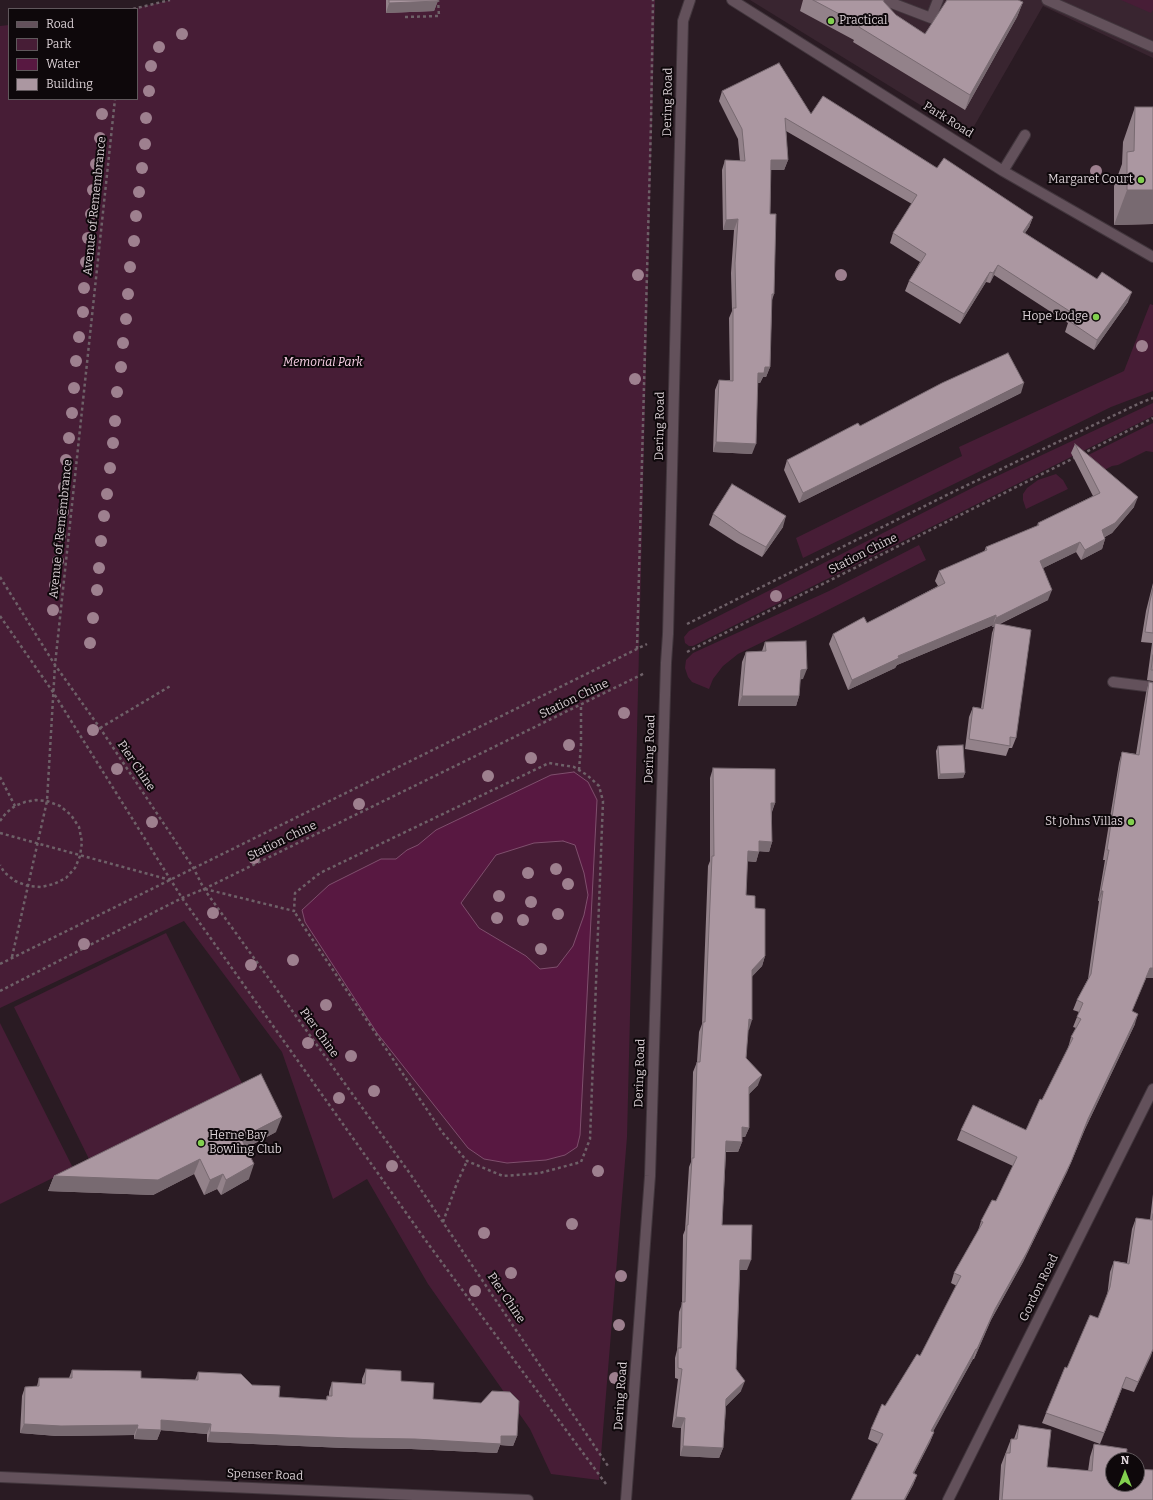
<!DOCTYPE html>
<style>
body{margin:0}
#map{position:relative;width:1153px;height:1500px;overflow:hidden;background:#2a1b23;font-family:Bitter,serif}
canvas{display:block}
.legend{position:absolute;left:8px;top:8px;width:130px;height:92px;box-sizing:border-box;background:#0e080b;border:1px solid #60585c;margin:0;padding:5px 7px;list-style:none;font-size:12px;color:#dad0d5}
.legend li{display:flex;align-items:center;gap:8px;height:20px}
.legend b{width:20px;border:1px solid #60585c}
.north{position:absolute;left:1105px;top:1452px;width:40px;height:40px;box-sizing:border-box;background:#0e080b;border:1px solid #60585c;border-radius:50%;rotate:0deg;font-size:11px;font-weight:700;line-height:16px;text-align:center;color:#dad0d5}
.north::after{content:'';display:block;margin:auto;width:14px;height:18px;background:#82d04f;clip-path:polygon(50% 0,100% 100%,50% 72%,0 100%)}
</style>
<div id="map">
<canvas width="1153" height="1500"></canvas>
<ul class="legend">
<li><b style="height:5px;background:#63515b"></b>Road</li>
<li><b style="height:11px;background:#471d36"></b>Park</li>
<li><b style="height:11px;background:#581841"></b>Water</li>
<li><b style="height:11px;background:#ab97a1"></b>Building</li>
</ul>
<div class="north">N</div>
</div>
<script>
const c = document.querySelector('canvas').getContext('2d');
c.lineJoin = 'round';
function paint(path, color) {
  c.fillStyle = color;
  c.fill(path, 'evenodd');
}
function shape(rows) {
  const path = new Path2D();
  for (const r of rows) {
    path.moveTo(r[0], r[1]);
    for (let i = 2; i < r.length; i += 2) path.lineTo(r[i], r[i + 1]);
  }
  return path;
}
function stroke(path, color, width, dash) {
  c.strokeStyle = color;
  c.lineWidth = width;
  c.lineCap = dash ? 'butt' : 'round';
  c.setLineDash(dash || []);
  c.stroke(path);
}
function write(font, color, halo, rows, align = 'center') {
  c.font = font + ' Bitter,serif';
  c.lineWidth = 4;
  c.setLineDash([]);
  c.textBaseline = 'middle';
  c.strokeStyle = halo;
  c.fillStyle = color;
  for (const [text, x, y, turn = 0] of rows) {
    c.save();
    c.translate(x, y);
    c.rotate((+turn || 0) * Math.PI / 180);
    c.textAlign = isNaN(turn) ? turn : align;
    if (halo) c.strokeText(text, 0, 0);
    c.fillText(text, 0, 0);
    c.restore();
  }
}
paint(shape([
 [750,0,1153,0,1153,58,1043,6,969,135]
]), '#392530');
paint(shape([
 [170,0,655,0,627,1137,599,1480,551,1474,530,1429,428,1284,367,1179,333,1199,282,1052,184,921,0,1008,0,26,9,25,9,99,137,99,137,9,133,9],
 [1121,0,1153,0,1153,10,1151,13],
 [1150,304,1153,305,1153,391,1111,407,803,558,796,538,962,456,959,447,1124,371],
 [1153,403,1153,416,693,646,689,646,685,643,684,637,689,631,978,485],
 [1153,423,1153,452,1146,451,1118,465,1112,466,1085,480,1078,460],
 [1056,474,1063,480,1068,489,1026,509,1023,500,1023,494,1027,488,1038,480],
 [919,545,926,560,816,616,738,654,723,666,713,679,709,689,692,682,688,677,685,668,686,660,693,653,829,591],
 [166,933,243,1085,89,1159,14,1007],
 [0,1023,73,1168,0,1204]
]), '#471d36');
const water = shape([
 [574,772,588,782,597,800,580,1135,577,1147,565,1155,546,1160,507,1163,484,1159,468,1148,377,1033,305,922,302,910,329,885,381,859,396,859,407,850,418,845,436,830,551,775,574,772],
 [563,841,575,845,584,873,588,895,584,915,573,946,557,967,540,969,526,956,479,928,461,903,496,855,534,843,563,841]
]);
paint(water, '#581841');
stroke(water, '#7f4f6d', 1);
const minor = shape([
 [732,0,1003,171,1153,257],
 [884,0,931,18,938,0],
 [1047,0,1153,47],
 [1003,171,1025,135],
 [1113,682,1153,687],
 [0,1477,528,1500],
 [626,1500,650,1176,666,663,668,634,683,21,690,0],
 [948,1500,1153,1089]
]);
stroke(minor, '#42363d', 12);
stroke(shape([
 [133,9,170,0],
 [405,17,439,16,438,0],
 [1082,454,1153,418],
 [0,577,55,665,100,728,194,869,204,889,411,1175,608,1466],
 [0,616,53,692,182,898,429,1245,606,1484],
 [687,624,957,490,1140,403,1153,398],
 [637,649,651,123,653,0],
 [687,652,1076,457],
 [100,728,172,685],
 [579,770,581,745,581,705],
 [0,777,15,806],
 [0,821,6,813,15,806,25,802,36,800,47,801,60,806,71,815,79,827,82,842,80,856,75,868,66,878,54,884,41,887,28,886,15,881,4,872,0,865],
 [0,833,170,880],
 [205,889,294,911,295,893,320,873,549,763,574,767,587,775,599,786,603,801,590,1139,581,1162,540,1173,503,1176,467,1161,442,1132,302,924,294,911],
 [12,957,47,801,55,665,115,99],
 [0,964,647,644],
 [0,991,182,898,204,889,645,673],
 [443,1222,457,1183,467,1161]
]), '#6e6168', 2.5, [3, 3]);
stroke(minor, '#63515b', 10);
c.fillStyle = '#9e808f';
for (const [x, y] of [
 [182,34],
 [159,47],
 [151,66],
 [149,91],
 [102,114],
 [146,118],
 [100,138],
 [145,144],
 [96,164],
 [142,168],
 [1096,171],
 [93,190],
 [139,192],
 [91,214],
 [136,216],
 [88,238],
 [134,241],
 [86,262],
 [130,267],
 [638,275],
 [841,275],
 [84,288],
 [128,294],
 [83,312],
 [126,319],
 [79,337],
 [123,343],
 [1142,346],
 [76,361],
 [121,367],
 [635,379],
 [74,388],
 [117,392],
 [72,413],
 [115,421],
 [69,438],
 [113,443],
 [66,460],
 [110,468],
 [64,487],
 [107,494],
 [63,512],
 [104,516],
 [60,536],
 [101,541],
 [58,561],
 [99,568],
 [55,585],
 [97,590],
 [776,596],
 [53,610],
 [93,618],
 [90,643],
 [624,713],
 [93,730],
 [569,745],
 [531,758],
 [117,769],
 [488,776],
 [359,804],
 [152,822],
 [254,858],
 [556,869],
 [528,873],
 [568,884],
 [499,896],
 [531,902],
 [213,913],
 [558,914],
 [497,918],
 [523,920],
 [84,944],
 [541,949],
 [293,960],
 [251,965],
 [326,1005],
 [308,1043],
 [351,1056],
 [374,1091],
 [339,1098],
 [392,1166],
 [598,1171],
 [572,1224],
 [484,1233],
 [511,1273],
 [621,1276],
 [475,1291],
 [619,1325],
 [615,1378]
]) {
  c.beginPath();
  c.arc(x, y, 6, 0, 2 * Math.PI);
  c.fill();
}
paint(shape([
 [386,0,438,0,434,11,386,13],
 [803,0,883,0,884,2,896,15,925,34,1023,2,1017,17,965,110,853,42,854,40,800,11],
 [722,91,811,114,937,168,1033,217,1029,227,1025,233,1128,302,1094,350,1065,332,1068,323,994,275,990,283,986,282,960,324,905,291,909,281,920,262,890,243,893,233,912,204,786,131,788,160,784,170,771,170,770,214,774,294,772,300,770,367,766,377,763,377,760,383,758,383,752,454,713,452,715,390,719,380,730,380,729,318,732,311,731,273,734,230,723,230,722,170,725,160,740,161,738,139,719,101],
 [1135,107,1153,224,1114,225,1114,186,1122,164,1123,142],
 [1021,393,799,503,784,470,787,460,860,426],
 [1075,444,1134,507,1112,533,1105,537,1105,539,1102,549,1081,560,1076,552,1043,568,1048,600,1000,624,1016,738,1012,748,1009,748,1006,756,965,749,969,717,973,707,981,708,992,633,994,627,992,627,993,625,897,665,895,668,848,690,829,644,833,634,867,623,938,586,935,581,939,571,984,552,986,547,1037,526,1038,523,1093,496,1071,453],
 [713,514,783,527,762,557,737,543,709,525],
 [1153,583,1153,681,1147,680,1152,643,1141,642,1146,611],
 [765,642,803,679,800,679,799,696,796,706,738,706,742,662,746,652,762,651],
 [1149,682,1153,683,1153,978,1146,978,1132,1011,1135,1024,1085,1129,1067,1172,1023,1262,991,1320,974,1359,973,1359,933,1431,934,1432,930,1442,914,1473,917,1475,913,1485,905,1500,851,1500,878,1444,868,1439,871,1429,885,1406,920,1356,957,1286,951,1283,954,1273,978,1231,981,1221,996,1201,1013,1166,957,1140,961,1130,1026,1130,1042,1100,1069,1048,1068,1048,1071,1037,1076,1028,1073,1027,1079,1012,1073,1010,1077,1000,1088,979,1099,901,1098,901,1105,860,1103,860,1119,763,1122,752,1136,754,1146,693],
 [938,746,965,773,963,778,938,779,936,751],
 [713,768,775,803,772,812,772,842,769,852,759,851,756,862,747,861,746,895,755,908,765,956,762,966,752,976,746,1058,758,1085,749,1094,749,1128,745,1137,742,1137,742,1142,738,1152,726,1152,722,1225,747,1270,740,1270,736,1369,741,1391,726,1406,723,1448,719,1458,680,1456,681,1428,672,1427,678,1379,675,1378,675,1358,677,1350,679,1312,682,1304,683,1235,685,1230,689,1167,691,1162,693,1072,697,1062,699,1032,702,1024,708,866,710,861,710,778],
 [276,1132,246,1148,249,1179,221,1195,217,1189,204,1195,194,1174,153,1195,48,1191,54,1176],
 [1153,1194,1153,1350,1134,1392,1122,1388,1100,1444,1042,1423,1046,1413,1067,1368,1098,1318,1107,1297,1110,1272,1114,1261,1127,1263,1132,1229,1136,1218,1150,1220],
 [366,1369,401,1381,433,1399,517,1436,513,1446,500,1445,497,1453,411,1449,345,1448,207,1442,207,1434,161,1430,157,1440,134,1439,134,1435,57,1436,20,1433,22,1396,25,1387,37,1386,39,1378,69,1378,72,1370,141,1378,195,1380,198,1372,252,1385,279,1397,326,1400,327,1396,329,1396,329,1392,332,1382,362,1384,362,1379],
 [1019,1425,1047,1467,1088,1471,1090,1457,1094,1444,1113,1460,1153,1500,999,1500,1001,1465,1011,1439,1014,1439]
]), '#93828a');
paint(shape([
 [438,1,434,11,386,13,389,3],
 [1023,2,1017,17,965,110,970,95],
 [771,160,788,160,784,170,768,170],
 [1127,190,1153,190,1153,224,1114,225],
 [1033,217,1029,227,1019,242,1023,232],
 [738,219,734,230,723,230,726,220],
 [998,265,994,275,990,283,993,273],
 [990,272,986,282,960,324,964,314],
 [1132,292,1128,302,1094,350,1097,340],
 [765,367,770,367,766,377,763,377,760,383,755,383,758,373],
 [1024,383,1021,393,799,503,803,493],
 [716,442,756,444,752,454,713,452],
 [1138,497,1134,507,1112,533,1098,540,1102,530],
 [786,516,783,527,762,557,766,547],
 [1105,539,1102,549,1081,560,1085,550],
 [1080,542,1076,552,1037,571,1040,561],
 [1052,590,1048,600,995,626,995,623,994,627,992,627,996,618],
 [996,615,993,625,897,665,895,668,848,690,852,680,898,656],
 [807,669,803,679,797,680,801,670],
 [742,696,799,696,796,706,738,706],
 [965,773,963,778,938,779,940,774],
 [771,803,775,803,771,813],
 [759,841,772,842,769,852,756,851],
 [748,851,759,852,756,862,744,861],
 [1101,891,1103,891,1099,901,1098,901],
 [765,956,762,966,749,980,752,970],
 [1150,968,1153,968,1153,978,1146,978,1128,1021],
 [1138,1014,1135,1024,1085,1129,1067,1172,1023,1262,991,1320,974,1359,977,1349,995,1309,1088,1119],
 [749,1019,752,1020,749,1030,745,1029],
 [762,1075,758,1085,746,1097,749,1087],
 [282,1117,276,1132,236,1153,241,1138],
 [742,1127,749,1128,745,1137,739,1137],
 [726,1141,742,1142,738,1152,723,1151],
 [200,1159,194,1174,153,1195,48,1191,54,1176],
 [254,1164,249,1179,221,1195,226,1180],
 [223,1174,217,1189,204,1195,210,1180],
 [740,1260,751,1260,747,1270,737,1270],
 [976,1349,973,1359,928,1441,931,1431],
 [1153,1349,1151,1356,1134,1392,1138,1382],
 [1126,1377,1122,1388,1100,1444,1104,1433],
 [745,1381,741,1391,723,1409,726,1399],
 [676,1417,685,1418,681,1428,672,1427],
 [161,1420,211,1424,207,1434,158,1430],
 [24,1424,138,1425,134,1435,57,1436,20,1433],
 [137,1429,161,1430,157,1440,134,1439],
 [210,1432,501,1436,517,1436,513,1446,500,1445,497,1453,411,1449,345,1448,207,1442],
 [934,1432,930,1442,909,1483,913,1473],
 [683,1446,723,1448,719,1458,680,1456],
 [917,1475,913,1485,905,1500,904,1500]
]), '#786a71');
const building = shape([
 [389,0,438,0,438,1,389,3,389,0],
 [813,0,883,0,884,2,896,15,925,34,947,0,1018,0,1023,2,970,95,859,27,860,25,813,0],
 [779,63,811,114,823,96,937,168,944,158,1033,217,1023,232,1097,279,1102,272,1132,292,1097,340,1069,321,1074,314,998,265,993,273,990,272,964,314,909,281,926,254,893,233,917,195,785,118,788,160,771,160,770,214,776,214,774,294,772,294,770,367,765,367,764,373,758,373,756,444,716,442,719,380,733,381,733,308,736,308,735,263,738,219,726,220,725,160,745,161,742,129,722,91,779,63],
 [1135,107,1153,107,1153,190,1127,190,1127,152,1134,151,1135,107],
 [1008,353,1024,383,803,493,787,460,858,423,860,426,942,383,1008,353],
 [1075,444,1138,497,1115,523,1102,530,1105,539,1085,550,1080,542,1040,561,1052,590,996,618,996,615,898,656,899,658,852,680,833,634,864,617,867,623,945,583,939,571,987,550,986,547,1039,525,1038,523,1100,493,1075,444],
 [732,484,786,516,766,547,740,533,713,514,732,484],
 [1153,588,1153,633,1145,632,1150,601,1153,588],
 [995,623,1031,630,1016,738,1010,737,1010,746,969,739,973,707,983,709,995,623],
 [806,641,807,669,801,670,799,696,742,696,746,652,766,651,765,642,806,641],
 [1153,655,1153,670,1151,670,1153,655],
 [1149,682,1153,683,1153,968,1150,968,1132,1011,1138,1014,1088,1119,1071,1162,1027,1252,995,1309,977,1349,976,1349,931,1431,934,1432,913,1473,917,1475,904,1500,851,1500,883,1434,871,1429,882,1404,885,1406,917,1354,920,1356,961,1276,954,1273,983,1222,981,1221,992,1200,996,1201,1017,1157,961,1130,973,1105,1026,1130,1040,1099,1042,1100,1073,1038,1071,1037,1081,1019,1077,1017,1083,1003,1077,1000,1091,974,1103,891,1101,891,1109,850,1107,850,1122,752,1139,755,1149,682],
 [963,745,965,773,940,774,938,746,963,745],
 [713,768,775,769,775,803,771,803,772,842,759,841,759,852,748,851,746,895,755,896,755,908,765,909,765,956,752,970,752,1020,749,1019,746,1058,762,1075,749,1087,749,1128,742,1127,742,1142,726,1141,722,1225,752,1225,751,1260,740,1260,736,1369,745,1381,726,1399,723,1448,683,1446,685,1418,676,1417,682,1369,678,1368,678,1348,681,1348,682,1302,685,1302,687,1225,688,1225,692,1158,694,1158,697,1062,700,1062,703,1022,705,1022,712,856,714,856,713,768],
 [261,1074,282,1117,241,1138,254,1164,226,1180,223,1174,210,1180,200,1159,158,1180,54,1176,261,1074],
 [1153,1214,1153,1349,1138,1382,1126,1377,1104,1433,1046,1413,1065,1367,1067,1368,1090,1315,1098,1318,1110,1287,1114,1261,1129,1264,1136,1218,1152,1220,1153,1214],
 [366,1369,401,1371,401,1381,434,1383,433,1399,481,1403,492,1391,510,1392,519,1401,517,1436,501,1436,501,1444,415,1439,349,1438,210,1432,211,1424,161,1420,161,1430,137,1429,138,1425,61,1426,24,1424,25,1387,39,1386,39,1378,72,1378,72,1370,141,1371,141,1378,198,1380,198,1372,241,1374,252,1385,280,1386,279,1397,327,1400,327,1396,332,1396,332,1382,365,1384,366,1369],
 [1019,1425,1051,1430,1047,1467,1092,1471,1094,1444,1127,1449,1126,1460,1113,1460,1113,1484,1137,1484,1137,1469,1153,1470,1153,1500,1002,1500,1006,1453,1010,1453,1011,1439,1017,1439,1019,1425]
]);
paint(building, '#ab97a1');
stroke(building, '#786a71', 1);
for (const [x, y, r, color] of [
 [831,21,4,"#82d04f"],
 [1141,180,4,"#82d04f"],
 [1096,317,4,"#82d04f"],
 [1131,822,4,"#82d04f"],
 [201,1143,4,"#82d04f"]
]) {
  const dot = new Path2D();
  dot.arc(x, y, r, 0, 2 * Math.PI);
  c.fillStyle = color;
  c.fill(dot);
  stroke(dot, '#0e080b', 1.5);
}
write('12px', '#dad0d5', '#0e080b', [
 ["Practical",839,21,"left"],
 ["Margaret Court",1133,180],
 ["Hope Lodge",1088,317],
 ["St Johns Villas",1123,822],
 ["Herne Bay",209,1136,"left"],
 ["Bowling Club",209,1150,"left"]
], 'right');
write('12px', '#dad0d5', '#0e080b', [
 ["Dering Road",668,102,-89],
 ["Park Road",948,120,32],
 ["Avenue of Remembrance",95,206,-84],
 ["Dering Road",660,426,-89],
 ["Avenue of Remembrance",61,529,-84],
 ["Station Chine",863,554,-27],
 ["Station Chine",574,699,-26],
 ["Dering Road",650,749,-88],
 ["Pier Chine",136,766,56],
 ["Station Chine",282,841,-26],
 ["Pier Chine",319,1033,54],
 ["Dering Road",640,1073,-88],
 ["Gordon Road",1039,1288,-64],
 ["Pier Chine",506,1298,56],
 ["Dering Road",621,1396,-86],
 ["Spenser Road",265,1475,2]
]);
write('italic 12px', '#fcd2e8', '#0e080b', [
 ["Memorial Park",323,363]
]);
</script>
